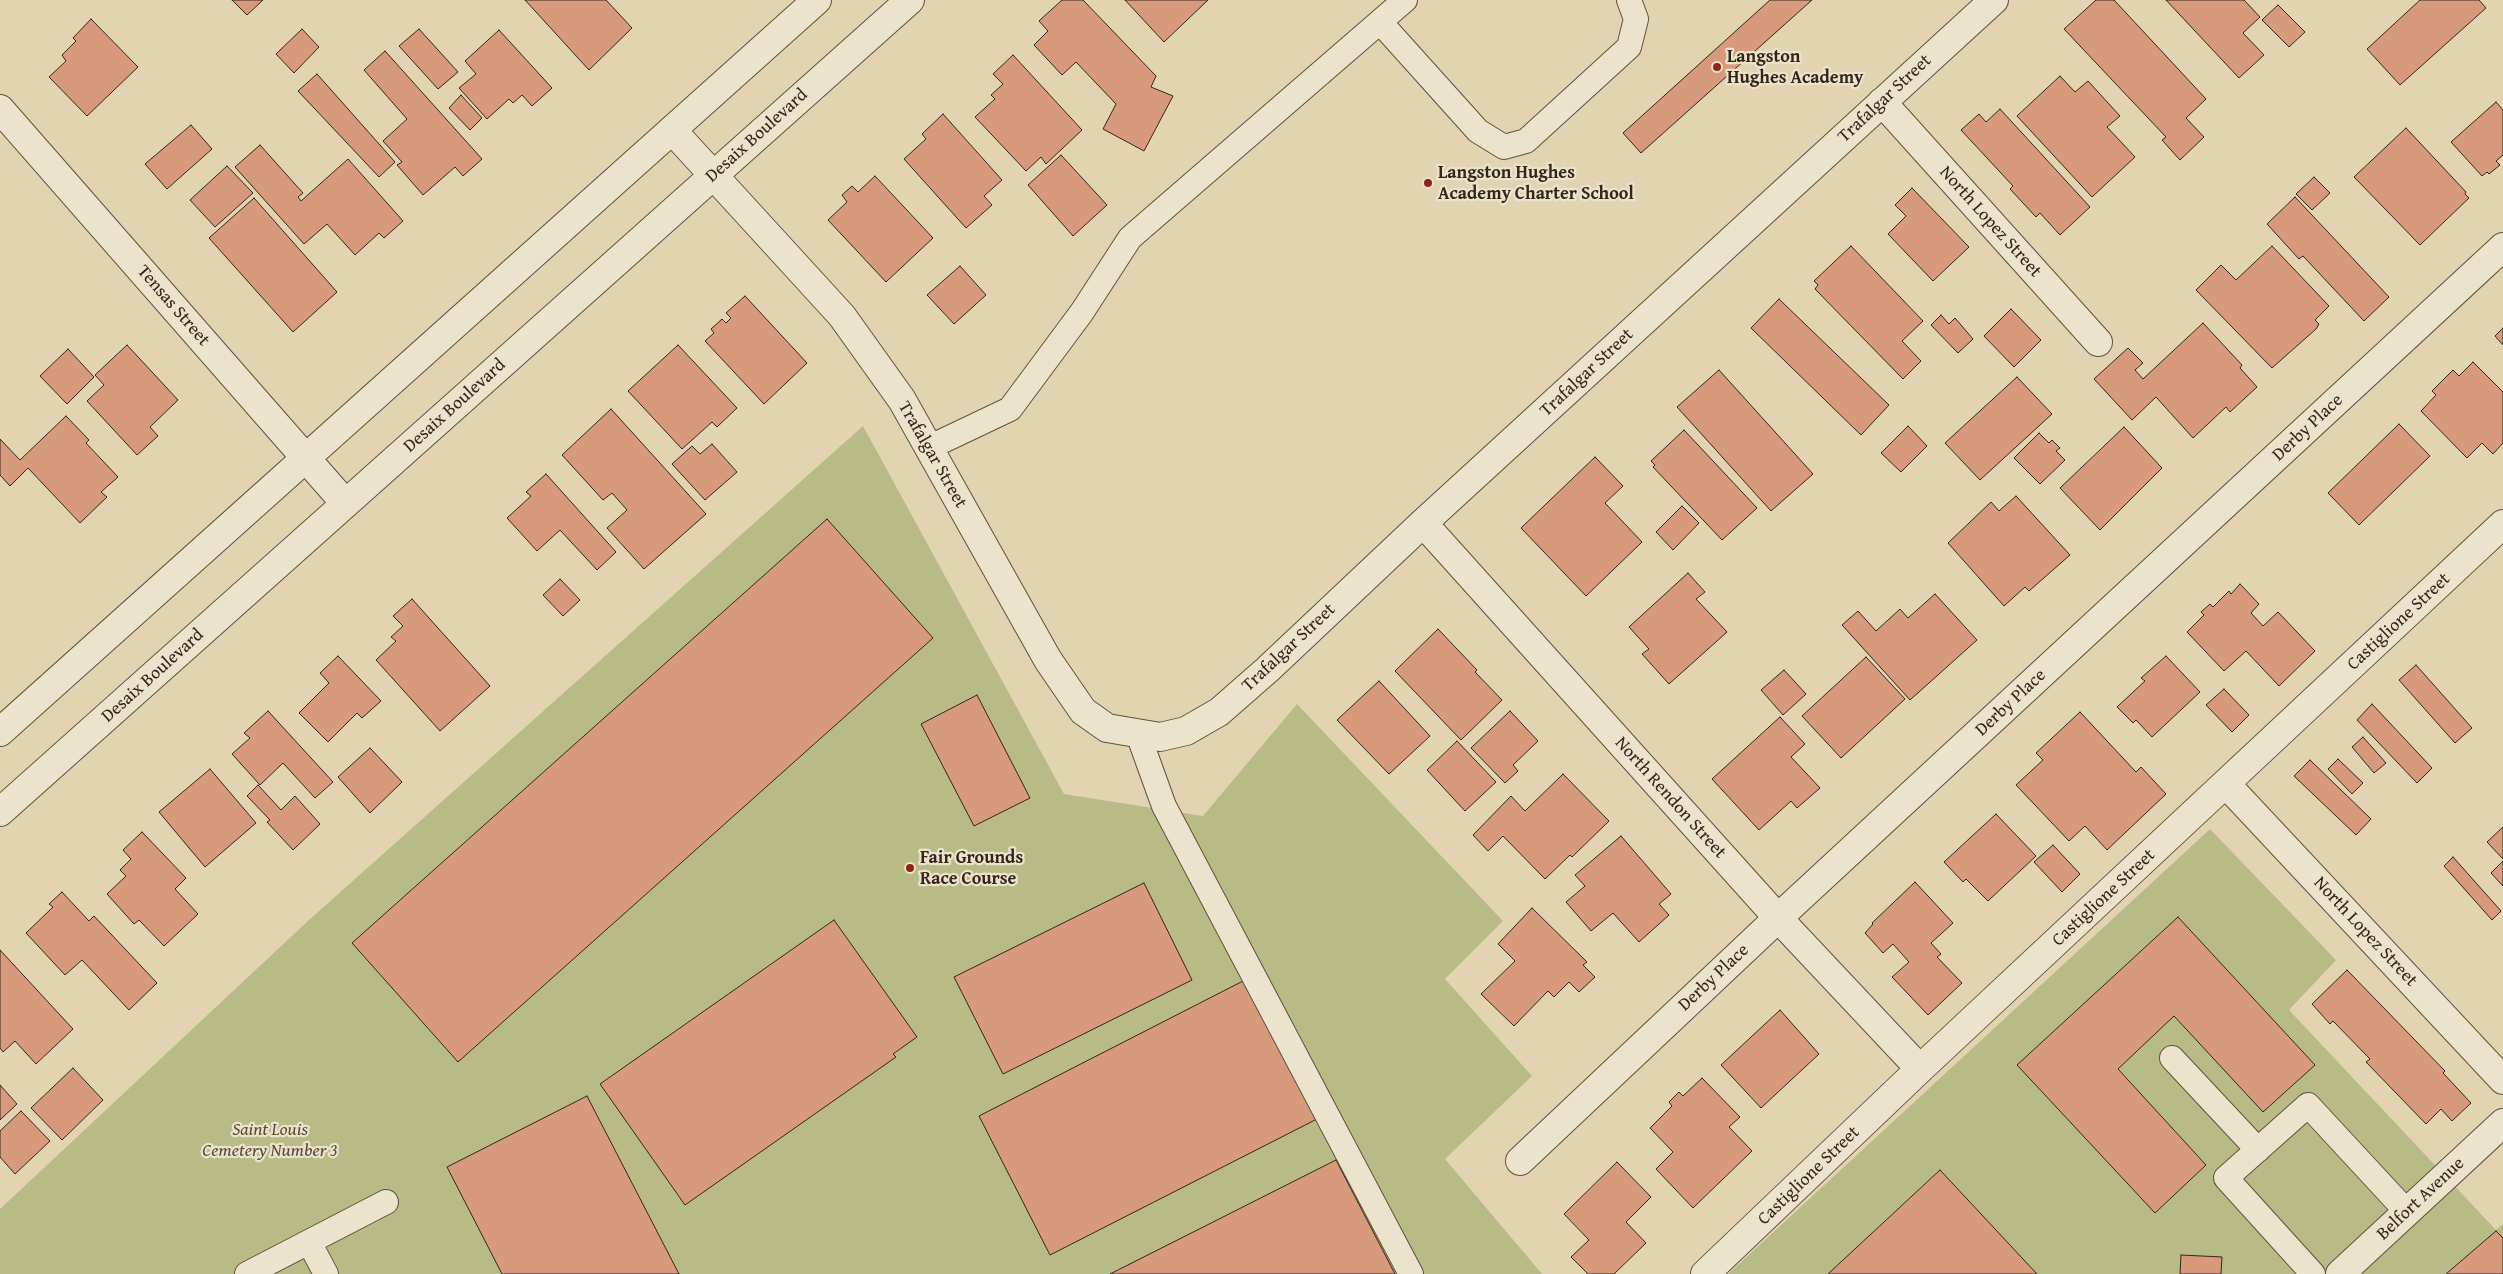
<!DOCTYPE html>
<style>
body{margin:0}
canvas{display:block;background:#e2d4b0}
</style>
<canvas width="2503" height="1274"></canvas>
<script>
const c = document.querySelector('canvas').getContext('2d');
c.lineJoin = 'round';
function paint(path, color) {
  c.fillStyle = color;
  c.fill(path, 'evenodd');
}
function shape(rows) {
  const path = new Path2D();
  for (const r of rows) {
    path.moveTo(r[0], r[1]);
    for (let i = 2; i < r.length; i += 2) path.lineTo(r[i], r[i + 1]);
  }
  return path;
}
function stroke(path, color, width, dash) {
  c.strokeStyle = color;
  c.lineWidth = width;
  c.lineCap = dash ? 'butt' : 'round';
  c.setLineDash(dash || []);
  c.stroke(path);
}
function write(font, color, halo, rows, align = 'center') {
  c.font = font + ' "Gentium Book Plus",serif';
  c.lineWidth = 4.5;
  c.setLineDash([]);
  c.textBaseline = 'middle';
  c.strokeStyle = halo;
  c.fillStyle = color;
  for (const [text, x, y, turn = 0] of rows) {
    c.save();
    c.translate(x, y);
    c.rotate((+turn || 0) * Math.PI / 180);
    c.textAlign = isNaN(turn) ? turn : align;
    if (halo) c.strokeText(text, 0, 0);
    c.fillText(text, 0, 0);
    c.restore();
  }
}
paint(shape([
 [863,426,1064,794,1203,816,1297,704,1503,921,1445,979,1532,1076,1445,1159,1542,1274,0,1274,0,1209,309,920],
 [2210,829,2336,960,2289,1010,2496,1230,2503,1224,2503,1274,1728,1274]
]), '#b9bb87');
const building = shape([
 [232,0,263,0,247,15,232,0],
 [525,0,606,0,632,28,589,70,525,0],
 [1062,0,1083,0,1156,76,1151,87,1173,96,1144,151,1103,129,1116,104,1076,62,1062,75,1034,45,1048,31,1039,21,1062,0],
 [1125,0,1208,0,1164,42,1125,0],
 [1770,0,1812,0,1641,153,1623,133,1770,0],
 [2096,0,2114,0,2206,99,2186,118,2204,137,2180,160,2162,140,2166,137,2064,29,2096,0],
 [2166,0,2244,0,2260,17,2243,33,2264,55,2239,78,2166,0],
 [2420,0,2479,0,2486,8,2400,85,2367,49,2420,0],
 [2278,5,2305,32,2289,47,2262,20,2278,5],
 [91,19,138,67,87,116,49,77,66,61,62,55,76,41,73,38,91,19],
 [302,29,319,47,294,73,276,54,302,29],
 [419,29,458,72,438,89,399,46,419,29],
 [499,30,552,88,532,106,522,95,513,103,509,99,487,119,459,88,476,74,465,61,499,30],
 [385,51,482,159,463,176,455,167,423,195,397,165,402,162,383,141,407,119,364,70,385,51],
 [1013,55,1082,130,1046,164,1041,157,1026,171,975,117,995,99,991,95,1003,84,993,74,1013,55],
 [317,74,395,162,379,177,298,91,317,74],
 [2060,76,2075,92,2088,81,2120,116,2107,127,2135,157,2092,197,2017,116,2060,76],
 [461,95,482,118,470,130,449,108,461,95],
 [2496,102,2503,110,2503,155,2496,161,2500,165,2489,174,2487,172,2482,176,2451,142,2496,102],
 [2000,109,2090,207,2060,235,2040,213,2036,217,2010,189,2013,186,1961,130,1979,114,1986,122,2000,109],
 [943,114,1002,180,984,196,992,205,966,228,904,159,926,139,922,134,943,114],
 [191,125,212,149,167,189,145,164,191,125],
 [2406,128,2466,192,2465,194,2469,198,2420,245,2354,177,2406,128],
 [260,145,303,193,298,197,301,201,348,159,403,221,384,238,379,233,355,255,327,224,304,244,235,167,260,145],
 [1061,155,1107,205,1073,236,1028,185,1061,155],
 [227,166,253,193,215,227,190,200,227,166],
 [875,176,933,238,886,282,828,220,847,202,842,195,852,186,858,192,875,176],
 [2314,177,2330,193,2312,210,2296,194,2314,177],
 [1912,188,1969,247,1933,281,1888,234,1906,216,1895,205,1912,188],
 [2295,197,2389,297,2364,321,2303,256,2299,259,2267,224,2295,197],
 [254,198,337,292,293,332,209,238,254,198],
 [1851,246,1923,321,1902,341,1921,361,1903,379,1815,289,1818,285,1814,281,1851,246],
 [2272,246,2329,306,2315,320,2319,324,2316,329,2272,368,2196,290,2221,265,2236,280,2272,246],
 [960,266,986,295,954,324,927,295,960,266],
 [745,296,807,363,764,404,705,341,714,333,711,329,722,319,726,323,731,318,726,313,745,296],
 [1779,299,1889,405,1861,435,1751,328,1779,299],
 [2011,309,2041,340,2014,367,1984,336,2011,309],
 [1941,315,1949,324,1955,318,1973,339,1958,353,1931,325,1941,315],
 [2203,323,2242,365,2240,368,2257,387,2230,412,2226,407,2193,438,2156,397,2132,420,2094,379,2128,348,2143,363,2135,370,2143,379,2203,323],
 [2503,328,2503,345,2495,336,2503,328],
 [127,345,178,400,150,427,158,436,137,455,87,401,104,385,95,375,127,345],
 [678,345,737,408,717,427,712,422,682,449,628,391,678,345],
 [68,349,94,377,67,404,40,376,68,349],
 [2473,362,2503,392,2503,443,2493,454,2482,443,2467,458,2421,411,2436,395,2432,391,2453,370,2459,376,2473,362],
 [1719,370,1813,474,1771,511,1677,407,1719,370],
 [2017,377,2052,414,1980,480,1945,443,2017,377],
 [611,409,706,514,644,569,607,528,627,510,612,493,603,500,562,455,611,409],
 [66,416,89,440,86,443,118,477,101,492,107,497,80,523,28,468,10,486,0,475,0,439,20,460,66,416],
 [2399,424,2430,456,2359,525,2328,493,2399,424],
 [1908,426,1927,446,1901,472,1881,453,1908,426],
 [2124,427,2162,468,2100,530,2060,488,2124,427],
 [1684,430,1757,508,1722,540,1653,467,1655,465,1651,461,1684,430],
 [2039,433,2049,443,2052,440,2060,448,2056,451,2065,460,2040,484,2014,458,2039,433],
 [712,444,737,472,705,500,672,464,692,446,700,454,712,444],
 [1595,457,1623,486,1605,503,1642,542,1586,596,1521,528,1595,457],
 [546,474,616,552,597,570,560,530,537,551,507,518,531,496,526,492,546,474],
 [2016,496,2070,555,2029,591,2025,587,2004,606,1948,543,1991,502,1999,511,2016,496],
 [1682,506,1699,523,1673,550,1656,532,1682,506],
 [827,519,933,638,458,1062,352,943,827,519],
 [1688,573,1705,592,1696,599,1727,632,1669,684,1642,654,1649,649,1629,627,1688,573],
 [560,579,580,600,563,616,543,595,560,579],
 [2240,584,2259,604,2251,613,2263,626,2278,612,2315,651,2279,686,2246,651,2224,671,2187,632,2204,615,2201,612,2210,604,2213,607,2229,591,2231,594,2240,584],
 [1935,594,1977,640,1910,700,1842,625,1858,611,1876,631,1900,609,1908,618,1935,594],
 [412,599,490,686,440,731,376,660,396,641,391,637,403,626,393,616,412,599],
 [1438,629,1477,670,1475,672,1502,700,1461,740,1395,671,1438,629],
 [338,656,381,701,362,718,357,713,328,742,299,713,329,683,320,673,338,656],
 [2166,656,2200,692,2152,737,2136,720,2133,723,2117,707,2145,681,2141,678,2166,656],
 [1866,657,1905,699,1841,758,1802,716,1866,657],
 [2416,665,2472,728,2455,743,2399,680,2416,665],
 [1784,670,1806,694,1783,715,1761,690,1784,670],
 [1379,681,1430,736,1389,774,1337,720,1379,681],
 [2224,689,2249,715,2232,732,2206,705,2224,689],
 [977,695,1030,798,974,826,921,724,977,695],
 [2372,704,2432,768,2417,783,2357,720,2372,704],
 [268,711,333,782,315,798,283,763,260,785,232,754,250,738,244,733,268,711],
 [1510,711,1538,741,1513,765,1518,771,1505,783,1471,748,1510,711],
 [2080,712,2136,772,2141,767,2166,794,2107,850,2085,826,2069,841,2016,785,2043,760,2036,753,2080,712],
 [1780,717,1805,744,1791,757,1820,788,1797,808,1791,801,1759,830,1712,779,1780,717],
 [2363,737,2386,763,2374,773,2352,747,2363,737],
 [1457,741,1496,782,1465,811,1427,770,1457,741],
 [370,748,402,782,370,813,338,777,370,748],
 [2338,759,2363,783,2352,794,2328,769,2338,759],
 [2310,760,2371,819,2356,835,2294,776,2310,760],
 [210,769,256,823,205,867,159,812,210,769],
 [1563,774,1609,821,1572,857,1570,855,1545,879,1503,836,1488,851,1473,835,1511,796,1525,811,1563,774],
 [258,785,281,810,295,796,320,824,293,850,267,822,270,820,247,796,258,785],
 [1996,814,2036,856,1988,901,1966,879,1963,882,1944,862,1996,814],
 [2503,827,2503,859,2487,842,2503,827],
 [142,832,186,878,175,889,198,914,164,946,139,920,134,924,107,894,126,876,120,870,131,859,123,850,142,832],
 [1621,836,1671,894,1659,904,1669,915,1639,942,1613,913,1591,931,1566,902,1585,886,1575,875,1621,836],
 [2053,845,2080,874,2062,892,2034,862,2053,845],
 [2453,857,2501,911,2492,920,2444,866,2453,857],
 [2503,861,2503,886,2491,873,2503,861],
 [1915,882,1953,923,1931,943,1941,954,1937,957,1962,983,1928,1015,1892,977,1909,962,1893,944,1883,953,1865,933,1873,924,1872,923,1915,882],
 [1144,883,1192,980,1003,1074,954,977,1144,883],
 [62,892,89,921,94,916,157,983,129,1010,82,960,65,975,26,933,53,907,49,904,62,892],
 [1532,908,1587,962,1583,965,1595,977,1579,992,1569,982,1554,997,1548,991,1514,1026,1481,994,1515,961,1498,944,1532,908],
 [2178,917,2315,1065,2263,1112,2174,1016,2118,1069,2206,1165,2155,1213,2017,1065,2178,917],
 [834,920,917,1037,893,1054,896,1057,685,1205,600,1084,834,920],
 [0,950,73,1029,36,1064,15,1041,3,1052,0,1048,0,950],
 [2347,970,2445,1071,2443,1073,2471,1103,2452,1121,2441,1109,2426,1124,2366,1062,2370,1059,2333,1021,2330,1024,2312,1004,2347,970],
 [1245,980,1317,1119,1050,1255,979,1116,1245,980],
 [1780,1010,1819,1054,1761,1108,1721,1065,1780,1010],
 [73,1068,103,1100,62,1140,31,1108,73,1068],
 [1702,1078,1740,1117,1729,1127,1752,1151,1693,1208,1656,1169,1673,1152,1650,1128,1672,1106,1669,1102,1679,1092,1683,1096,1702,1078],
 [0,1085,17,1104,0,1120,0,1085],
 [587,1096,679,1274,502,1274,447,1167,587,1096],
 [21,1111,50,1141,15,1174,0,1157,0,1131,21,1111],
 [1336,1160,1395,1274,1110,1274,1336,1160],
 [1617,1162,1651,1197,1626,1222,1646,1243,1614,1274,1588,1274,1571,1257,1589,1240,1564,1214,1617,1162],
 [1940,1170,2037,1274,1828,1274,1940,1170],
 [2496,1231,2503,1238,2503,1274,2446,1274,2496,1231],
 [2181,1255,2222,1257,2221,1274,2180,1274,2181,1255]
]);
paint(building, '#d89a7c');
stroke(building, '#352618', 1);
const service = shape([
 [1380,22,1478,131,1504,147,1526,141,1629,47,1636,19,1629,0],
 [928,448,1010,409,1082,312,1130,238,1405,0],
 [1138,734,1164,806,1411,1274],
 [2172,1058,2258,1150],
 [309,1242,326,1274],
 [247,1274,386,1202],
 [2313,1274,2226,1178,2308,1105,2407,1212]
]);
const minor = shape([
 [1882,102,2098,342],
 [0,109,345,503],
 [672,130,842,316,902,400,1048,660,1083,711,1107,728,1160,737,1186,731,1219,712,1267,670,1423,523,1994,0],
 [1423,523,1778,918,1920,1069],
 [2226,784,2503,1080],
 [1520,1161,1778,918,2503,247],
 [1705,1274,1920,1069,2503,524],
 [2340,1274,2503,1123]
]);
const tertiary = shape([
 [0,732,817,0],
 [0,812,910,0]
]);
stroke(service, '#60523e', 26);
stroke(minor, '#60523e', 30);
stroke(tertiary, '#60523e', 30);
stroke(service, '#ece3cc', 24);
stroke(minor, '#ece3cc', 28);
stroke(tertiary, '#ece3cc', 28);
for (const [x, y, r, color] of [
 [1717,67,5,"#8f2418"],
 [1428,183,5,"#8f2418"],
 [910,868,5,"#8f2418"]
]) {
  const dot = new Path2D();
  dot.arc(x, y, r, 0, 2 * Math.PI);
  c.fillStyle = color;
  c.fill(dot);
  stroke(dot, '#ece3cc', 2);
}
write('bold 18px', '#352618', '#ece3cc', [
 ["Langston",1727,57],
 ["Hughes Academy",1727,78],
 ["Langston Hughes",1438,173],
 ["Academy Charter School",1438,194],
 ["Fair Grounds",920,858],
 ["Race Course",920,879]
], 'left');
write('18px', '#352618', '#ece3cc', [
 ["Trafalgar Street",1885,99,-43],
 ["Desaix Boulevard",757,136,-42],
 ["North Lopez Street",1990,222,48],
 ["Tensas Street",173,306,49],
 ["Trafalgar Street",1587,373,-43],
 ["Desaix Boulevard",455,406,-42],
 ["Derby Place",2308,428,-43],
 ["Trafalgar Street",932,455,60],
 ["Castiglione Street",2399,622,-43],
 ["Trafalgar Street",1289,648,-43],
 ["Desaix Boulevard",153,676,-42],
 ["Derby Place",2011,703,-43],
 ["North Rendon Street",1670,798,48],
 ["Castiglione Street",2104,898,-43],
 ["North Lopez Street",2365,932,47],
 ["Derby Place",1714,978,-43],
 ["Castiglione Street",1809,1176,-44],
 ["Belfort Avenue",2421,1199,-43]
]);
write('italic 18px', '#564b34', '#ece3cc', [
 ["Saint Louis",270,1130],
 ["Cemetery Number 3",270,1151]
]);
</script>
